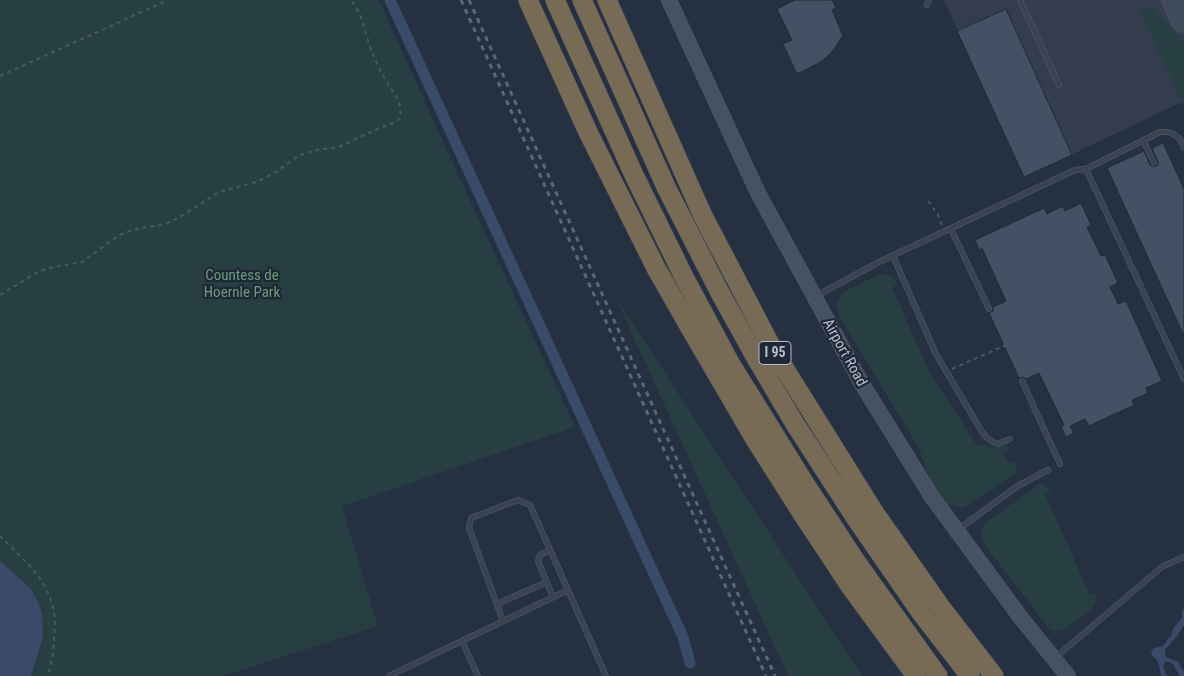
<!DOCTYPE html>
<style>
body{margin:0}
canvas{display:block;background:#253041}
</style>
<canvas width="1184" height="676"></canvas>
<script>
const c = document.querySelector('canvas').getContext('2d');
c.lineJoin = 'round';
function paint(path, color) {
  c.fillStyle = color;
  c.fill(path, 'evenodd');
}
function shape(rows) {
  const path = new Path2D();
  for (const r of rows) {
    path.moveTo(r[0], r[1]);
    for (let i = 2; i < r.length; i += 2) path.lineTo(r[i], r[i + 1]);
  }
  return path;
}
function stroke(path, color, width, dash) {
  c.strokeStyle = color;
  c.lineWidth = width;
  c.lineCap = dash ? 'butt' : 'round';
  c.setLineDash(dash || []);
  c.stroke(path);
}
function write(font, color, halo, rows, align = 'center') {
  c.font = font + ' "Roboto Condensed",sans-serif';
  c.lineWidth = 4.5;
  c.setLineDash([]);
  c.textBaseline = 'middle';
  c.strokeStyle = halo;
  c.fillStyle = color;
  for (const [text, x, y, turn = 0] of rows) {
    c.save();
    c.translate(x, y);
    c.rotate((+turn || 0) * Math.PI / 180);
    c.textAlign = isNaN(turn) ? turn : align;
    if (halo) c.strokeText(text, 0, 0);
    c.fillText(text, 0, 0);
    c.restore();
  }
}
paint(shape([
 [944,0,1184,0,1184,106,1182,102,1024,177]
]), '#333d4e');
paint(shape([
 [0,0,379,0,447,151,575,427,342,506,378,626,224,676,0,676],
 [1154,7,1179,36,1184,46,1184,106,1139,10],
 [880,274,892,276,898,284,892,288,929,371,978,447,985,444,992,447,1009,446,1009,450,1003,453,1010,464,1015,462,1017,464,1015,474,963,508,950,505,944,502,931,483,919,448,839,316,838,308,835,308,839,297,846,291],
 [615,296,862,676,788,676],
 [1043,484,1051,491,1045,494,1090,595,1095,593,1097,600,1091,610,1065,629,1058,631,1051,631,989,551,983,542,981,533,983,525,989,520,1038,485]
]), '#273e42');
paint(shape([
 [0,561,32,590,42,612,43,637,31,676,0,676],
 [1184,608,1184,625,1177,636,1165,650,1165,654,1166,657,1178,662,1184,672,1184,676,1180,676,1173,664,1166,661,1163,666,1166,675,1169,676,1161,676,1159,664,1156,659,1152,656,1151,652,1154,648,1163,646,1172,634,1173,629,1182,618,1182,611]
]), '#394b69');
stroke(shape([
 [390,0,683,637,690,663]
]), '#394b69', 11);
stroke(shape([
 [1175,0,1184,19]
]), '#404b5c', 28);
const building = shape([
 [795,0,832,0,836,8,832,10,843,36,831,53,821,62,797,74,783,44,792,40,777,9,795,0],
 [1006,9,1072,155,1024,177,957,31,1006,9],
 [1163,143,1184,189,1184,336,1107,168,1144,151,1150,165,1155,167,1158,165,1158,162,1152,148,1163,143],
 [1081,203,1091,225,1087,227,1101,256,1105,255,1118,283,1110,287,1118,304,1126,301,1162,381,1146,388,1148,393,1132,400,1134,405,1089,426,1085,419,1070,426,1074,433,1066,437,1061,427,1064,425,1039,373,1026,379,1023,377,1019,378,989,313,993,311,993,307,1006,301,982,248,979,250,975,240,1044,208,1047,214,1063,206,1065,211,1081,203]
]);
paint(building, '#445063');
stroke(building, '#202a38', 1);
const lane = shape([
 [1020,0,1059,85],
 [927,5,929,0],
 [1143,140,1154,163],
 [1184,148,1180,139,1175,135,1168,132,1160,132,1086,169,1184,379],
 [951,229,989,309],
 [893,256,936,354,982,432,987,438,995,443,998,444,1010,439],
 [816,296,879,262,1075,170,1086,169],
 [1022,381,1060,464],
 [959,529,1016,487,1048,470],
 [550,550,540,555,538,561,553,597],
 [497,604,547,582],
 [503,621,469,528,471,518,518,500,530,505,568,590],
 [462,641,478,676],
 [1056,657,1163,566,1184,557],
 [389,676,568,590,606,676]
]);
const secondary = shape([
 [669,0,758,193,862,384,932,497,1021,618,1068,676]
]);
const highway = shape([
 [528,0,588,132,656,268,689,326,756,441,803,515,850,586,916,676],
 [555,0,634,175,684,277,730,363,807,487,857,563,938,676],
 [582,0,667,189,719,291,756,358,795,424,857,520,922,614,970,676],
 [607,0,703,216,773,350,874,512,940,606,994,676]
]);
stroke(lane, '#545e6b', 6);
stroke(secondary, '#545e6b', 16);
stroke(highway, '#414b58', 20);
stroke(shape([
 [0,76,168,0],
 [928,201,938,215,942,225],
 [0,295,36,273,49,268,82,262,118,236,132,230,165,224,180,217,219,192,256,182,273,174,298,156,315,150,339,147,375,130,396,122,401,117,399,101,382,74,371,50,360,14,351,0],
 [952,369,1006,345],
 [0,536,31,567,41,580,49,595,54,610,55,624,53,654,48,676]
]), '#455b5f', 2, [4, 4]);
stroke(lane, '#394351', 5);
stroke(secondary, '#475164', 15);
stroke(highway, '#776b56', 19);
stroke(shape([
 [461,0,766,676],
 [469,0,775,676]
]), '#5b6678', 3, [5, 5]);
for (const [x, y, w] of [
 [775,353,32]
]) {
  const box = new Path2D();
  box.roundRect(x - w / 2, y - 11.5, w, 23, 4);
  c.fillStyle = '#1e2836';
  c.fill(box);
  stroke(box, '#b6becb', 1);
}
write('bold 14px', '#b6becb', null, [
 ["I 95",775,353]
]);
write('15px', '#6d9c79', '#1e2836', [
 ["Countess de",242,276],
 ["Hoernle Park",242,293]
]);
write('15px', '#b6becb', '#1e2836', [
 ["Airport Road",844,353,61]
]);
</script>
